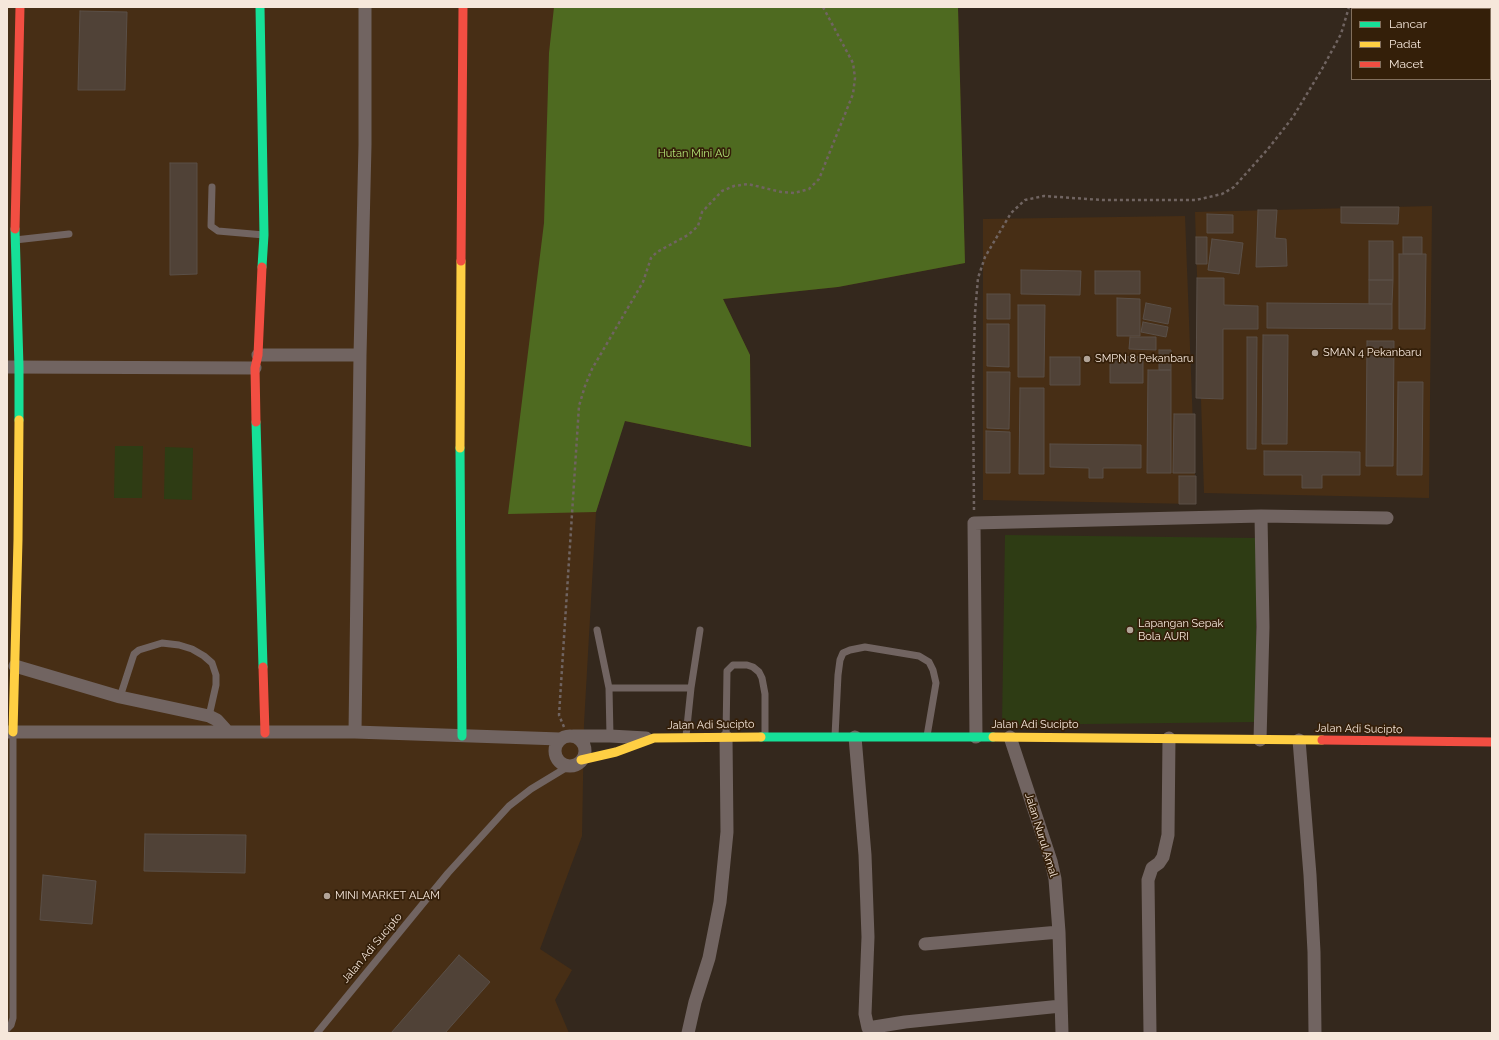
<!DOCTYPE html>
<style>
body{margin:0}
#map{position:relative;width:1499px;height:1040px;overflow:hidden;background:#34281d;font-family:Raleway,sans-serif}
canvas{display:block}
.frame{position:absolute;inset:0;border:8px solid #f6e7db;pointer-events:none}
.legend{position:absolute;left:1351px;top:8px;width:140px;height:72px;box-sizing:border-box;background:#341f09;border:1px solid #826f5d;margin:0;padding:5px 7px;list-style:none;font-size:12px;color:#f6e7db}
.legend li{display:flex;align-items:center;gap:8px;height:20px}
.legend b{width:20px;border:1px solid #826f5d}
</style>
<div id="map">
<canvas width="1499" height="1040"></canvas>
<div class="frame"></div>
<ul class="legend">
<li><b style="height:5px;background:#16e098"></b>Lancar</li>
<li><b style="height:5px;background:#ffcf43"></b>Padat</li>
<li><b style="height:5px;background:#f24e42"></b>Macet</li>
</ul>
</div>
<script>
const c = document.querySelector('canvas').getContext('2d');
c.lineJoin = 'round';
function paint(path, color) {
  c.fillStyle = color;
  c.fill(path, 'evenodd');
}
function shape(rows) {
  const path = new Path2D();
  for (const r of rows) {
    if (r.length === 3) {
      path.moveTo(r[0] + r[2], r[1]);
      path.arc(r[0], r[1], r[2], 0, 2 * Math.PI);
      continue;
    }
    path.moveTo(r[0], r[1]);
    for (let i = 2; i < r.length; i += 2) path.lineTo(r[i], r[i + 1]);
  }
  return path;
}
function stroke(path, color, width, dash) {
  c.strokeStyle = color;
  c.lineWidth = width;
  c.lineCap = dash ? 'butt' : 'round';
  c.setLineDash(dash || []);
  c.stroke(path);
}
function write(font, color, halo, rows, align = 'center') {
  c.font = font + ' Raleway,sans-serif';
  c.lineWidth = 3.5;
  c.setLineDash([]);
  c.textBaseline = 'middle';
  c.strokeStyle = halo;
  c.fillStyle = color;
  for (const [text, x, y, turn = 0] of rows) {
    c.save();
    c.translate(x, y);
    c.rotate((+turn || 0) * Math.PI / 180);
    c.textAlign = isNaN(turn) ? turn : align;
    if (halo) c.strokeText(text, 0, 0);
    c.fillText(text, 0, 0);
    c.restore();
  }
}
paint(shape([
 [7,7,958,7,965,263,838,287,723,299,750,355,751,447,624,421,596,512,584,724,582,836,540,949,572,970,555,1000,569,1033,7,1033],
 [1432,206,1429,498,1204,493,1195,212],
 [1185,216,1196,504,983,500,983,219]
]), '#472e15');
paint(shape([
 [115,446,143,446,142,498,114,498],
 [165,447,193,448,192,500,164,499],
 [1005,535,1256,538,1256,722,1002,725]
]), '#2e3c14');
paint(shape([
 [554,7,958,7,965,263,838,287,723,299,750,355,751,447,625,421,596,512,508,514,544,223,549,53]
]), '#4e6a20');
const building = shape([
 [80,11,127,12,125,90,78,90,80,11],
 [170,163,197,163,197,274,170,275,170,163],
 [1341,207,1399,207,1398,224,1341,223,1341,207],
 [1258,210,1277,210,1275,238,1286,239,1287,266,1256,267,1258,210],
 [1207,214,1233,215,1233,233,1207,233,1207,214],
 [1196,237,1207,237,1207,264,1196,264,1196,237],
 [1403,237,1422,237,1422,254,1403,254,1403,237],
 [1212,239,1243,243,1239,274,1208,270,1212,239],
 [1369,241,1393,241,1393,280,1369,280,1369,241],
 [1399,254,1426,254,1425,329,1399,329,1399,254],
 [1021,270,1081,271,1080,295,1021,294,1021,270],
 [1095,271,1140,271,1140,294,1095,294,1095,271],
 [1197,278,1224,278,1224,305,1258,306,1258,329,1223,329,1223,399,1196,398,1197,278],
 [1369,280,1393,280,1392,304,1369,304,1369,280],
 [987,294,1010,294,1010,319,987,319,987,294],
 [1117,298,1140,299,1140,336,1117,336,1117,298],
 [1146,303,1171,308,1168,324,1143,319,1146,303],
 [1267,303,1392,304,1392,329,1267,328,1267,303],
 [1018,305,1045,305,1044,377,1018,377,1018,305],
 [1143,322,1168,327,1166,337,1141,332,1143,322],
 [987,324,1009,324,1009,367,987,366,987,324],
 [1263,335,1288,335,1287,444,1262,444,1263,335],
 [1130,337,1156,337,1156,350,1129,349,1130,337],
 [1247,337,1257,337,1256,449,1247,449,1247,337],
 [1367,341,1394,341,1393,466,1366,466,1367,341],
 [1159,350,1171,350,1171,370,1159,370,1159,350],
 [1110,356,1143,357,1143,383,1110,383,1110,356],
 [1050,357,1080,357,1080,385,1050,385,1050,357],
 [1148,370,1171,370,1171,473,1147,473,1148,370],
 [987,372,1010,372,1009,429,987,428,987,372],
 [1398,382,1423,382,1422,475,1397,475,1398,382],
 [1020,388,1044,388,1044,474,1019,474,1020,388],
 [1174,414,1195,414,1195,473,1173,473,1174,414],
 [986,431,1010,432,1010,473,986,473,986,431],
 [1050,444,1141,445,1141,468,1103,468,1103,478,1089,478,1089,468,1050,467,1050,444],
 [1264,451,1360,452,1360,475,1322,475,1322,488,1302,488,1302,475,1264,475,1264,451],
 [1179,476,1196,476,1196,504,1179,504,1179,476],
 [145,834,246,835,245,873,144,871,145,834],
 [43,875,96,881,92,924,40,920,43,875],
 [459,955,490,982,445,1033,391,1033,459,955]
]);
paint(building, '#504237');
stroke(building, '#5a4f47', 1);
stroke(shape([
 [974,510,973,385,975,313,978,278,985,257,1011,213,1025,200,1044,196,1102,200,1196,200,1222,194,1234,187,1242,178,1268,149,1293,117,1322,69,1341,34,1349,7],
 [564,727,559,715,579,406,585,386,592,369,643,282,651,258,657,252,688,235,698,226,702,212,722,191,734,186,748,184,781,192,794,193,809,189,819,179,853,94,855,78,853,63,823,7]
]), '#706461', 2.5, [3, 3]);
stroke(shape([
 [212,187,211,226,218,231,264,235],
 [15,240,69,234],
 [597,630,609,688,610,736],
 [609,688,691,688],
 [120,697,132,660,134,654,139,650,162,643,179,645,192,649,204,656,212,663,216,675,216,685,209,716],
 [686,736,691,688,700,630],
 [835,736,838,675,840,660,843,653,850,650,865,647,919,656,929,662,933,670,936,683,927,736],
 [726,737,727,671,733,665,747,665,753,667,759,672,762,678,765,694,765,736],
 [7,1029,11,1025,13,1018,13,733],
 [317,1033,448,873,509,806,531,789,569,766]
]), '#716461', 7);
stroke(shape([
 [258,355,360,355],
 [7,367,255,368],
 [15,666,120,697,209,716,217,720,227,731],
 [7,732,355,732,560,739],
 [355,732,360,355,365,145,365,7],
 [570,751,15],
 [574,736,610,736,646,738],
 [855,737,865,855,868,937,865,1014,868,1028,905,1022,1061,1006],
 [976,737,974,523,1261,516,1387,518],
 [1010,737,1051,861,1055,879,1059,932,1062,1033],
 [1260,740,1263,627,1261,516],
 [1299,740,1310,875,1314,952,1315,1033],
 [925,944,1059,932],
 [688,1033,695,1002,709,958,720,902,727,832,726,737],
 [1150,1033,1148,880,1152,868,1159,863,1163,857,1168,835,1169,738]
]), '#716461', 13);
stroke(shape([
 [260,7,264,235,262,267],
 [15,229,19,367,19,420],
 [256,422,263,667],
 [460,448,462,736],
 [761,737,993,737]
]), '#16e098', 9);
stroke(shape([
 [460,448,461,261],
 [13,732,18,540,19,420],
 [993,737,1322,740],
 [581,760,616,752,654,738,761,737]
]), '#ffcf43', 9);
stroke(shape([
 [15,229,20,7],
 [461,261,463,7],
 [256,422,255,368,258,355,262,267],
 [263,667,265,733],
 [1322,740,1492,742]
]), '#f24e42', 9);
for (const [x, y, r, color] of [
 [1315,353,4,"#b2a498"],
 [1087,359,4,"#b2a498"],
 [1130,630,4,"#b2a498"],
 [327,896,4,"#b2a498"]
]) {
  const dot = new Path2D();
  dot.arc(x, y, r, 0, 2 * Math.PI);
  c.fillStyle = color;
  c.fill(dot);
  stroke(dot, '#341f09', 1.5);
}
write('11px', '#b2e275', '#341f09', [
 ["Hutan Mini AU",694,154]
]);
write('11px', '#f6e7db', '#341f09', [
 ["SMAN 4 Pekanbaru",1323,353],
 ["SMPN 8 Pekanbaru",1095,359],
 ["Lapangan Sepak",1138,624],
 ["Bola AURI",1138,637],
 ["MINI MARKET ALAM",335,896]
], 'left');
write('11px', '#f6e7db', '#341f09', [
 ["Jalan Adi Sucipto",711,725,-1],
 ["Jalan Adi Sucipto",1035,725],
 ["Jalan Adi Sucipto",1359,729,1],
 ["Jalan Nurul Amal",1041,835,73],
 ["Jalan Adi Sucipto",372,948,-50]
]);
</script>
